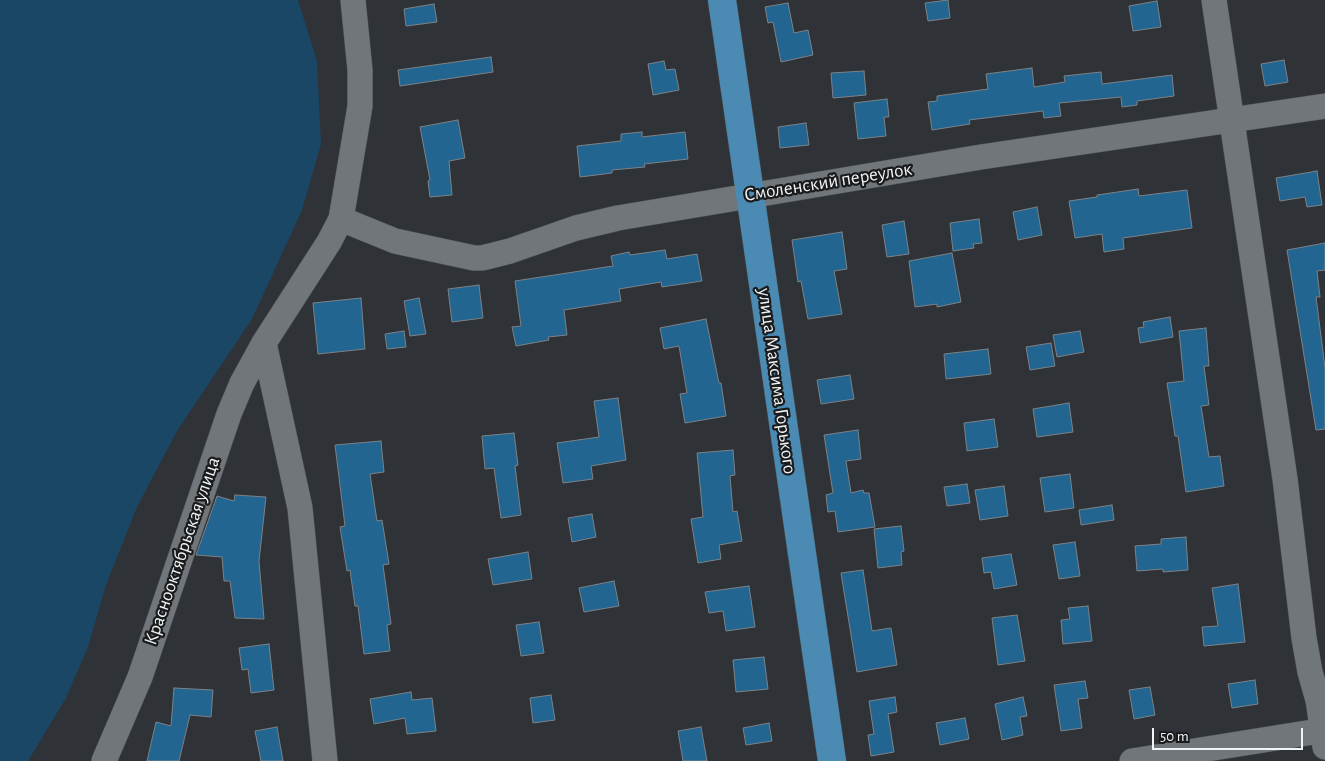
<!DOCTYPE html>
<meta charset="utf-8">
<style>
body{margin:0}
#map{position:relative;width:1325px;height:761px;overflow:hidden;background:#2f3337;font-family:"Alegreya Sans",sans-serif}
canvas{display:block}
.scale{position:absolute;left:1152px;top:728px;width:151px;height:22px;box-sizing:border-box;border:2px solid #f1f4f6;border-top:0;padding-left:6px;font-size:15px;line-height:18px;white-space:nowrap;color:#f1f4f6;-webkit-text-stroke:4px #191b1d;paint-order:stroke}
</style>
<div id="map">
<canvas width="1325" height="761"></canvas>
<div class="scale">50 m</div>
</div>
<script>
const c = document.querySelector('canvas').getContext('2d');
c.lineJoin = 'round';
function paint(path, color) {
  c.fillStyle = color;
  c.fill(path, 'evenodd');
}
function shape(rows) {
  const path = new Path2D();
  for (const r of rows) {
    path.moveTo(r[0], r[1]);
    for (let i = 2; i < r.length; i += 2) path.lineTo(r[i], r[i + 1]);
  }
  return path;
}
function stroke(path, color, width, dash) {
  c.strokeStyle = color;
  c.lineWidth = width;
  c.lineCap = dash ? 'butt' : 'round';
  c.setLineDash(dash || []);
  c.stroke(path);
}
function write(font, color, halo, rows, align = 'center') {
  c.font = font + ' "Alegreya Sans",sans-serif';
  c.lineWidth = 4.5;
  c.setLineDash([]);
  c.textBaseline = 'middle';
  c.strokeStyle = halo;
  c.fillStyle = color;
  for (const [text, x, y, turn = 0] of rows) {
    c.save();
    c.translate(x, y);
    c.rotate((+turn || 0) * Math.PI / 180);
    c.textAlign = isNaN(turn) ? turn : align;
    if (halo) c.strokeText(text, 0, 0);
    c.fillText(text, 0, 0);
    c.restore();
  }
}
paint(shape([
 [0,0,298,0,317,61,321,144,302,210,252,319,177,431,137,507,106,585,88,647,66,698,28,761,0,761]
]), '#194765');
const building = shape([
 [948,0,950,18,928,21,925,3,948,0],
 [1157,1,1161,27,1133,31,1129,6,1157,1],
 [788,3,794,33,808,30,813,55,781,62,773,22,768,23,765,7,788,3],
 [434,4,437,22,406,26,404,9,434,4],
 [491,57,493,72,400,86,398,70,491,57],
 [1284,60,1288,82,1265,86,1261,64,1284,60],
 [664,61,666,70,675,69,679,90,653,95,648,64,664,61],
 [1032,68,1034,87,1065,82,1064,76,1101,72,1102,84,1172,75,1174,96,1137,101,1137,105,1122,107,1121,97,1059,103,1061,116,1044,118,1043,111,969,120,970,124,932,130,928,102,937,101,937,96,988,89,986,74,1032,68],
 [864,71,866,95,833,98,831,73,864,71],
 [887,99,889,117,884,117,886,136,858,139,854,103,887,99],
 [458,120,465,158,449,161,452,195,430,197,428,181,430,180,420,127,458,120],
 [806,123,809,145,780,148,778,127,806,123],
 [642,132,642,137,685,132,688,159,644,164,645,167,612,170,612,173,580,177,577,146,621,141,621,134,642,132],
 [1317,171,1322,205,1307,207,1305,197,1280,201,1276,178,1317,171],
 [1138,189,1139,196,1187,190,1192,228,1123,238,1124,249,1104,252,1102,234,1075,238,1069,201,1097,197,1097,195,1138,189],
 [1037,207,1042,235,1018,240,1013,212,1037,207],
 [979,219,982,243,973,244,974,248,953,251,950,223,979,219],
 [904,221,909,254,887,257,882,225,904,221],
 [842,232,847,269,834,271,842,314,808,319,801,281,798,282,792,240,842,232],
 [1325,243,1325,270,1317,271,1320,297,1316,297,1325,368,1325,429,1316,430,1287,250,1325,243],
 [665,250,667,259,697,254,702,281,662,287,661,282,619,289,621,301,564,310,567,335,548,337,549,340,516,346,512,327,521,326,515,281,613,266,611,256,629,252,630,255,665,250],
 [952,253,961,302,937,307,937,304,915,307,909,261,952,253],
 [479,285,483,318,452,322,448,289,479,285],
 [361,298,365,349,318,354,313,303,361,298],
 [419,298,426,334,410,336,404,301,419,298],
 [1170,317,1173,337,1140,343,1138,328,1144,327,1143,322,1170,317],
 [706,319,719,383,721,383,726,416,685,423,680,394,687,393,679,346,664,349,660,328,706,319],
 [1206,328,1209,366,1204,366,1209,405,1201,406,1209,457,1220,456,1224,486,1186,492,1178,436,1175,436,1167,383,1184,381,1179,331,1206,328],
 [404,331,406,347,387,349,385,334,404,331],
 [1080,331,1084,352,1057,357,1053,335,1080,331],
 [1051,343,1055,366,1030,370,1026,347,1051,343],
 [988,349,991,374,946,379,944,354,988,349],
 [850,375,854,399,821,404,817,380,850,375],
 [618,398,626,460,591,466,593,479,563,483,557,443,599,437,594,401,618,398],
 [1069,403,1073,432,1037,437,1033,409,1069,403],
 [994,419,998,447,967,451,964,423,994,419],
 [858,430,861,459,846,461,851,493,863,490,864,493,869,493,875,527,838,532,835,511,828,512,826,495,833,493,824,435,858,430],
 [514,433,518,465,515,466,521,515,501,518,494,468,485,469,482,436,514,433],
 [381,441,384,472,370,474,377,521,382,520,389,564,383,565,391,624,387,625,390,651,364,654,358,606,355,606,350,570,347,571,340,527,345,526,335,445,381,441],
 [733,450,735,475,730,476,733,512,737,511,742,541,719,545,721,559,698,563,691,519,703,517,697,453,733,450],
 [1070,474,1074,508,1045,512,1040,478,1070,474],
 [967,484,970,503,947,506,944,487,967,484],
 [1004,486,1008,516,980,520,975,490,1004,486],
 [235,495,266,497,259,561,264,619,235,618,230,581,224,581,222,557,196,555,217,496,234,501,235,495],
 [1112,505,1114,520,1081,525,1079,510,1112,505],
 [592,514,596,537,572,542,568,518,592,514],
 [901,526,904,551,901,552,902,565,878,568,874,529,901,526],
 [1186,537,1188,570,1163,572,1163,569,1137,571,1135,546,1161,544,1161,539,1186,537],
 [1075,542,1080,576,1059,579,1053,545,1075,542],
 [528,552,532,579,493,585,488,559,528,552],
 [1011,554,1017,585,994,589,991,572,984,573,982,558,1011,554],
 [863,570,872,631,891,628,897,665,857,672,841,573,863,570],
 [614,581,619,606,584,612,579,588,614,581],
 [1238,584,1245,642,1204,646,1202,627,1218,626,1212,588,1238,584],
 [749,586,755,627,726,631,723,611,709,613,705,592,749,586],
 [1088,606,1092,641,1063,644,1061,620,1070,619,1068,608,1088,606],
 [1017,615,1025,661,998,665,992,618,1017,615],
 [539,622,544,653,521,656,516,625,539,622],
 [269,644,274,690,251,693,248,669,242,670,239,648,269,644],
 [764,657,768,689,736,692,733,660,764,657],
 [1255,680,1258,704,1232,708,1228,684,1255,680],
 [1085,681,1088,698,1078,699,1082,728,1061,731,1054,685,1085,681],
 [1150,687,1155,715,1134,719,1129,690,1150,687],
 [174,688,213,690,211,717,190,715,179,761,147,761,156,722,171,726,174,688],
 [411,692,412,700,432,698,436,731,407,734,405,718,374,724,370,699,411,692],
 [551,695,555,720,533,723,530,698,551,695],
 [895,697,897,712,888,714,894,752,871,756,868,735,874,734,869,701,895,697],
 [1023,697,1027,716,1020,717,1023,735,1002,740,995,704,1023,697],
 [965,718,969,739,940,745,936,723,965,718],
 [769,723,772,741,746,745,743,728,769,723],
 [277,727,283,761,261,761,255,731,277,727],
 [701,727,707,761,683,761,678,731,701,727]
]);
paint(building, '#216590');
stroke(building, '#7d8287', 1);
const minor = shape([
 [1214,0,1285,479,1304,638,1310,672,1318,700,1325,747],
 [341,219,395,241,474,258,482,258,510,251,576,228,618,218,981,157,1325,106],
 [264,343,300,508,325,761],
 [104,761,140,677,229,414,242,383,264,343,329,242,341,219,360,106,360,70,353,0],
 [1132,761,1325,730]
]);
const major = shape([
 [722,0,832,761]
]);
stroke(minor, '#4b4f53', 26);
stroke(major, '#4b4f53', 29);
stroke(minor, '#71767b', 25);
stroke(major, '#4b8bb3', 28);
write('19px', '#f1f4f6', '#191b1d', [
 ["Смоленский переулок",828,182,-9],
 ["улица Максима Горького",777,381,82],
 ["Краснооктябрьская улица",182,551,-71]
]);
</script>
